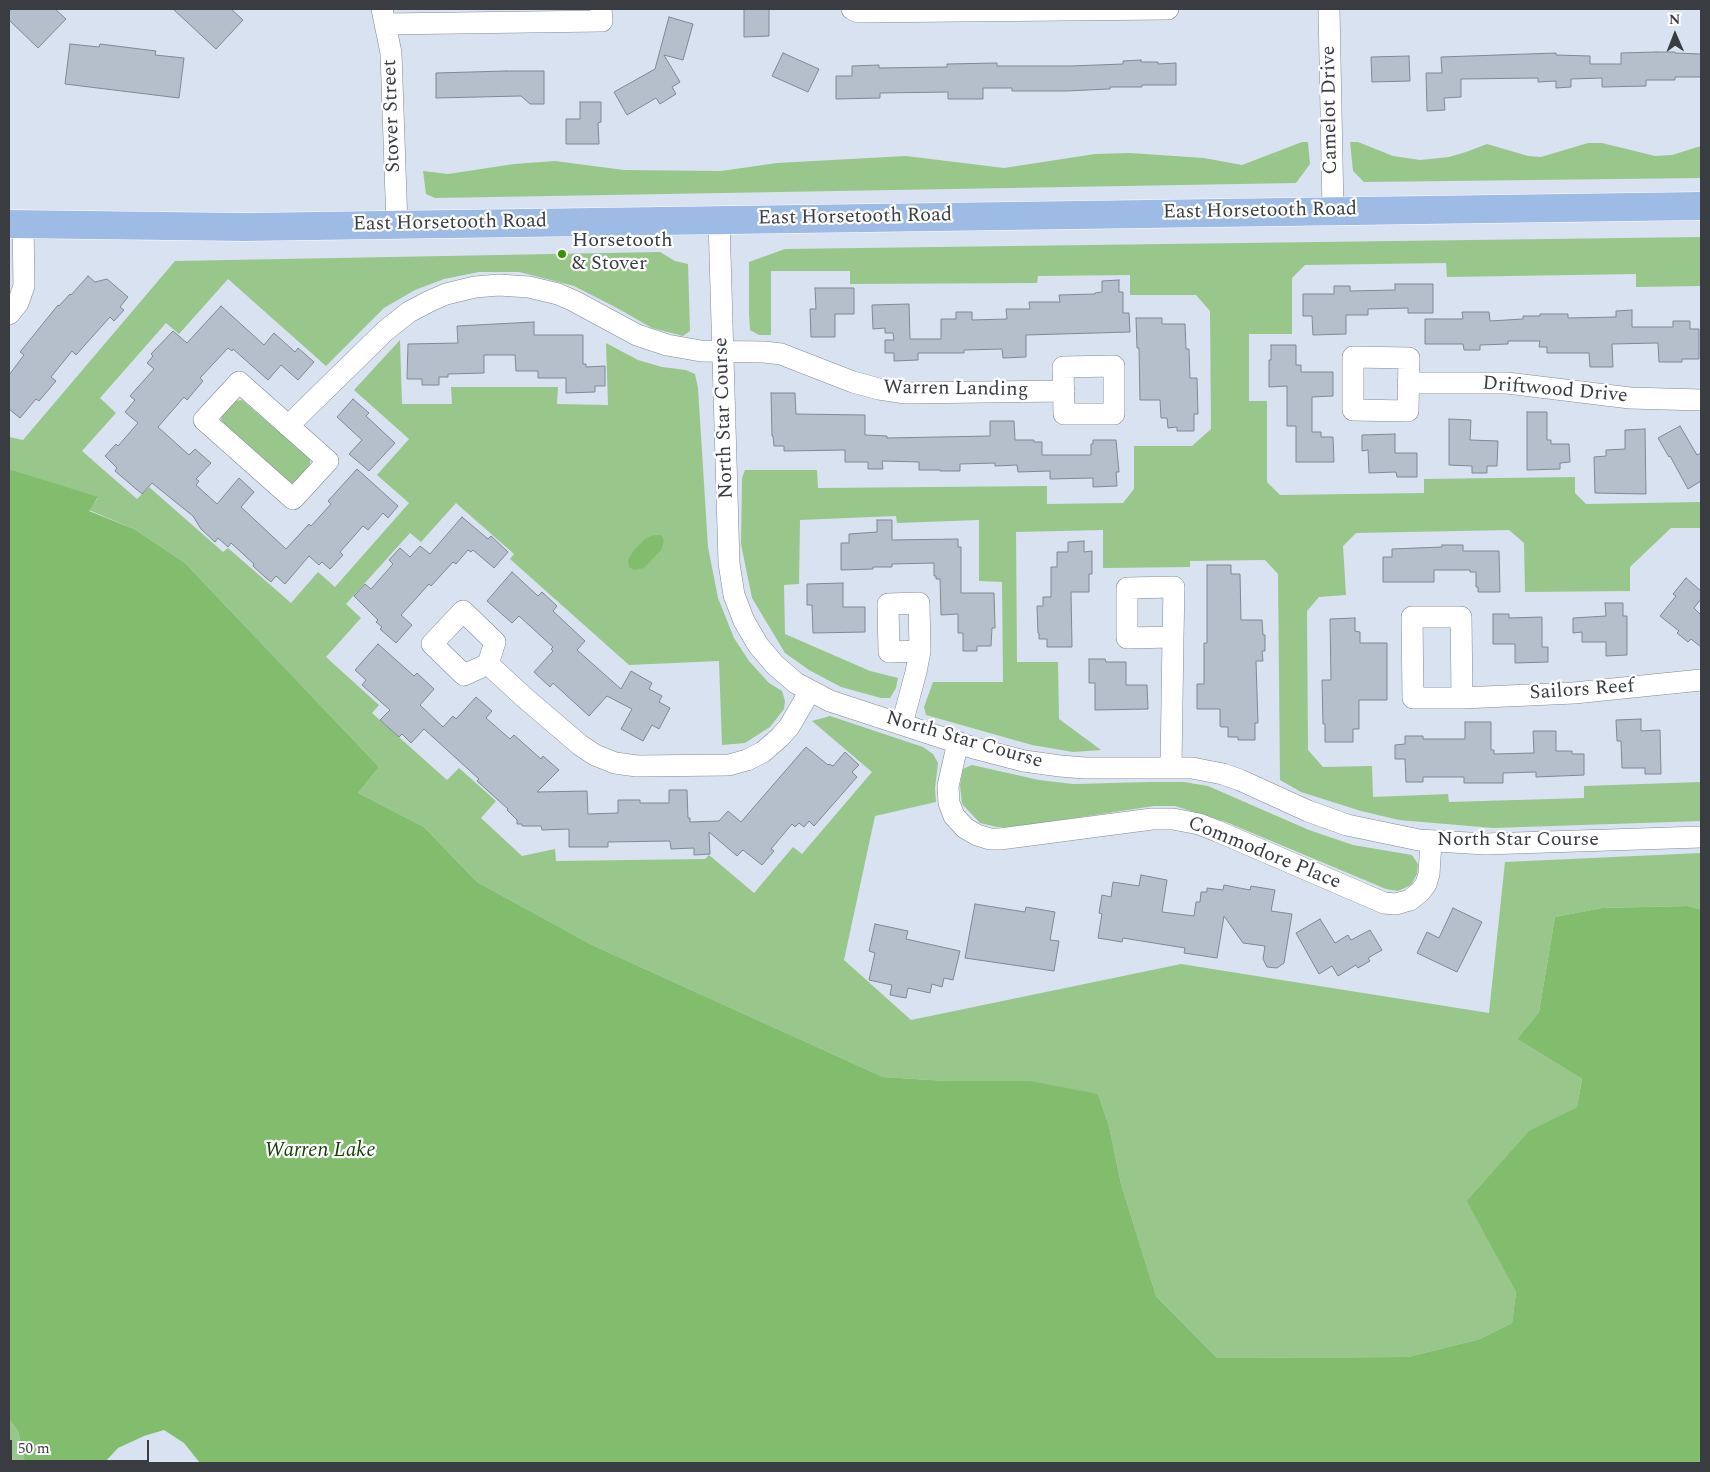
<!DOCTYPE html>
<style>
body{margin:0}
#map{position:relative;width:1710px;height:1472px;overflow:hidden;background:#d9e2f0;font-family:Spectral,serif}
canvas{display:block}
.frame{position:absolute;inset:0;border:10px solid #393d42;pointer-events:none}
.north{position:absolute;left:1650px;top:10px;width:50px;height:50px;-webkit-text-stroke:4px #fff;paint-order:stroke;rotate:359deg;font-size:14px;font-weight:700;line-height:20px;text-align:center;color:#393d42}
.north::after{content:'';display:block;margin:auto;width:18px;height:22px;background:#393d42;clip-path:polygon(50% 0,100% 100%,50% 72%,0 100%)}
.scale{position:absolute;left:10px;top:1440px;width:139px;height:22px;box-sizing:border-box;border:2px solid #393d42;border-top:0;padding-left:6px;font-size:15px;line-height:18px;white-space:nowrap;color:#393d42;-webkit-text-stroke:4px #fff;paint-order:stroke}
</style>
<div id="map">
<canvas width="1710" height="1472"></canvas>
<div class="frame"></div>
<div class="north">N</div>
<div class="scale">50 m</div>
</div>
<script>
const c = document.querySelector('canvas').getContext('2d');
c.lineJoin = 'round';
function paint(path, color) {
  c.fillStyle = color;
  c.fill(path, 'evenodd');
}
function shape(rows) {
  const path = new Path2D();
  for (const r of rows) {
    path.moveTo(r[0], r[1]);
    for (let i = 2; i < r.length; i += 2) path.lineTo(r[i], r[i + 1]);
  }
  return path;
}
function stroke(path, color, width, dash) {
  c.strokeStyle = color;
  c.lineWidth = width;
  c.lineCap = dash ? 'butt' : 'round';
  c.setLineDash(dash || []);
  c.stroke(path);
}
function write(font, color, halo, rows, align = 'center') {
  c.font = font + ' Spectral,serif';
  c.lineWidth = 4.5;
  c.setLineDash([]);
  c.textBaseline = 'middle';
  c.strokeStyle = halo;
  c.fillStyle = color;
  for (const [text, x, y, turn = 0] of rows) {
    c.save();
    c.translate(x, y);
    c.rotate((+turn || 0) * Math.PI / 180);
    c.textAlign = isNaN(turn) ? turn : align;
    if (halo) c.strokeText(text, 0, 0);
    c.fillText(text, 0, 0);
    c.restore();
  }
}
paint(shape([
 [1302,142,1308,142,1310,164,1296,183,435,198,426,194,423,171,448,174,514,164,555,161,624,170,721,171,777,163,906,156,1004,168,1095,154,1130,153,1204,158,1242,165],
 [1358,142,1393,156,1420,160,1449,157,1466,152,1487,144,1528,156,1541,157,1588,143,1602,143,1655,156,1672,155,1701,146,1701,178,1364,182,1353,171,1350,142],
 [1701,237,1701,286,1636,287,1636,274,1447,277,1446,263,1305,265,1292,278,1292,334,1249,334,1249,401,1267,401,1267,482,1280,495,1424,493,1424,479,1575,477,1575,493,1586,504,1701,502,1701,528,1671,528,1630,567,1630,591,1525,592,1524,543,1509,530,1356,533,1343,546,1346,595,1319,597,1307,611,1308,750,1323,767,1372,766,1373,797,1448,794,1449,802,1584,798,1584,786,1701,782,1701,821,1493,828,1399,820,1361,811,1301,792,1280,780,1278,574,1265,560,1190,561,1190,567,1103,568,1103,530,1016,532,1017,662,1058,662,1059,719,1101,750,1073,752,1032,745,926,715,924,707,933,682,1003,682,1002,582,979,581,979,520,897,523,896,516,800,520,799,584,784,585,785,634,870,671,898,678,896,688,890,698,881,698,841,687,809,670,785,653,752,598,741,544,742,478,745,470,817,470,818,488,1047,486,1047,504,1123,503,1134,489,1134,446,1192,446,1211,429,1210,311,1196,295,1130,295,1130,275,1038,276,1037,283,850,284,850,271,771,271,771,335,759,335,750,330,749,314,749,262,785,249],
 [660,252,675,261,688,264,690,331,683,336,652,328,617,308,574,286,519,272,479,272,444,279,415,290,384,308,326,366,228,279,179,334,166,323,100,398,116,413,82,451,137,499,149,487,223,552,228,548,291,603,318,572,335,587,409,503,377,475,409,439,354,390,400,340,402,404,452,404,451,387,558,387,557,404,608,405,606,343,638,360,662,367,686,370,695,374,698,388,708,547,718,598,734,638,749,661,769,683,782,691,785,701,784,709,770,727,745,743,722,745,719,661,629,665,510,559,514,554,456,503,421,542,410,533,346,604,361,618,326,657,379,705,372,713,447,780,459,768,496,801,481,818,522,856,555,849,556,861,705,859,709,855,754,893,793,847,802,854,872,772,812,721,830,716,923,747,933,754,938,763,935,788,936,802,875,816,844,960,911,1020,1181,964,1489,1013,1505,862,1701,853,1701,910,1688,906,1602,908,1555,917,1539,1012,1517,1039,1582,1079,1577,1107,1530,1130,1497,1255,1516,1292,1512,1323,1480,1339,1408,1357,1217,1358,1156,1296,1121,1184,1109,1126,1098,1094,947,1081,883,1077,592,945,477,882,424,827,358,793,379,767,185,563,134,529,89,510,98,498,9,469,9,437,23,440,175,261],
 [242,400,310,459,310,464,296,482,291,483,221,421,222,416,235,401],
 [972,765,1039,780,1073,784,1151,782,1184,782,1208,786,1309,830,1353,845,1412,855,1418,864,1417,874,1411,885,1398,891,1386,889,1226,822,1175,806,1154,806,1015,827,997,827,980,823,962,804,960,785,963,769],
 [9,1419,18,1431,25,1463,9,1463]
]), '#99c68b');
paint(shape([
 [9,469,98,497,89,511,134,529,185,563,379,767,358,793,424,827,477,882,592,945,883,1077,947,1081,1030,1081,1098,1094,1109,1126,1121,1184,1156,1296,1217,1358,1408,1357,1480,1339,1512,1323,1516,1292,1467,1201,1530,1130,1577,1107,1582,1079,1517,1039,1539,1012,1555,917,1602,908,1688,906,1701,910,1701,1463,200,1463,184,1443,164,1430,144,1436,118,1448,104,1463,25,1463,18,1431,9,1419],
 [654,535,661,535,664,541,661,550,644,568,634,570,629,567,628,560,634,550,645,539]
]), '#81bd6c');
const building = shape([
 [9,9,55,9,66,19,38,48,9,20,9,9],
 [173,9,231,9,243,20,216,49,173,9],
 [744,9,769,9,769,36,744,37,744,9],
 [669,17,693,24,683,60,664,55,680,82,672,87,676,94,660,104,656,98,627,115,614,92,655,69,669,17],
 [70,44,99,47,100,44,156,51,155,55,184,58,179,98,65,84,70,44],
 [1656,52,1675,52,1675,53,1701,54,1701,77,1675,77,1675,80,1646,80,1646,86,1602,87,1602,78,1571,79,1571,87,1556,88,1556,81,1538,82,1538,78,1461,79,1461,97,1444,98,1445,110,1427,111,1426,73,1442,73,1441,57,1556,53,1556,55,1590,56,1590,64,1621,64,1621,53,1656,52],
 [783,53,819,69,808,92,772,76,783,53],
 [1409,56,1410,81,1372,82,1371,57,1409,56],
 [1141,60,1141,62,1158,62,1158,64,1176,63,1176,85,1142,85,1142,87,1110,87,1110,89,1108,89,1067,91,1012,91,1012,88,983,88,983,99,948,99,948,92,880,93,880,98,836,99,836,76,852,76,852,66,879,65,879,68,947,67,947,64,997,63,997,66,1071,66,1123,64,1123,61,1141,60],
 [506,71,544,71,544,104,530,104,521,96,436,98,436,73,506,71],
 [580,102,601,102,601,122,598,123,599,144,566,144,566,119,580,119,580,102],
 [88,276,95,282,107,279,128,297,120,307,124,310,114,321,110,317,76,355,72,351,51,377,56,381,39,401,36,399,20,418,9,409,9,375,24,355,20,352,58,305,59,306,70,294,71,295,88,276],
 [1119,280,1119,292,1123,292,1123,313,1129,313,1130,332,1026,335,1026,357,1003,358,1002,349,964,350,964,353,918,353,918,360,894,361,894,353,885,353,885,340,894,340,893,333,885,333,885,328,873,329,872,305,909,304,910,339,941,339,941,319,956,319,956,312,972,312,972,320,1007,319,1006,309,1030,309,1029,302,1060,302,1059,295,1095,294,1095,293,1102,292,1102,281,1119,280],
 [1395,284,1433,284,1433,313,1408,313,1408,308,1368,309,1368,315,1346,315,1346,334,1313,335,1312,316,1303,316,1303,294,1334,294,1334,286,1350,286,1350,291,1395,290,1395,284],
 [815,288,854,288,854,314,835,314,835,337,811,337,810,309,816,309,815,288],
 [221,306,264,345,274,333,295,352,298,348,314,362,298,380,281,365,268,380,233,349,232,351,228,348,200,378,203,381,187,400,184,397,158,427,189,455,195,449,211,463,196,479,199,481,196,485,217,504,239,478,254,492,241,507,286,549,309,524,311,526,331,504,328,501,357,469,398,506,388,518,383,513,368,530,363,526,340,552,343,555,330,569,322,562,319,565,309,556,285,584,276,576,271,582,265,577,253,566,254,564,231,543,228,547,218,538,215,542,201,529,193,516,152,483,142,494,115,471,117,468,105,456,116,444,118,446,138,423,125,412,135,400,130,396,154,369,147,363,153,356,151,354,173,331,187,343,221,306],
 [1632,310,1632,327,1673,327,1673,321,1690,321,1690,329,1699,329,1699,359,1682,359,1682,362,1659,362,1658,343,1612,344,1613,367,1590,367,1589,353,1547,353,1547,347,1539,347,1540,341,1508,341,1508,344,1480,345,1480,350,1464,350,1463,344,1425,344,1425,319,1463,319,1462,312,1489,312,1490,321,1523,319,1523,316,1540,316,1540,314,1568,314,1568,318,1616,317,1616,311,1632,310],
 [1136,318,1162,318,1162,324,1185,324,1186,349,1189,349,1190,378,1197,378,1198,414,1194,414,1194,431,1177,431,1177,427,1168,428,1167,418,1161,418,1160,400,1140,400,1139,348,1137,348,1136,318],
 [534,322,534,335,583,335,583,364,586,364,586,367,605,366,605,386,595,386,595,392,566,393,566,378,538,378,538,371,516,371,515,355,484,355,484,373,448,374,448,377,439,377,439,385,422,385,422,379,407,379,408,344,458,343,457,326,534,322],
 [1271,345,1296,345,1296,365,1301,365,1301,372,1333,372,1333,396,1312,397,1312,432,1321,432,1321,437,1333,437,1334,462,1296,462,1296,426,1287,426,1287,386,1269,387,1269,360,1271,360,1271,345],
 [771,393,795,393,796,414,865,415,865,435,887,436,887,438,990,436,990,421,1014,421,1015,440,1034,440,1034,442,1042,442,1042,455,1091,455,1091,444,1093,444,1093,440,1116,440,1119,472,1116,472,1117,486,1093,487,1093,478,1050,479,1050,471,1018,472,1017,465,995,466,995,463,960,464,960,471,940,471,940,470,919,470,919,462,882,461,883,469,868,469,868,462,845,462,845,450,784,451,784,446,774,446,773,436,772,436,771,393],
 [353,399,369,413,366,416,395,443,369,471,349,454,362,440,337,417,353,399],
 [1527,412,1547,412,1547,440,1551,440,1551,444,1569,444,1570,462,1560,463,1560,469,1527,470,1527,412],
 [1449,419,1471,420,1470,440,1498,441,1497,466,1487,466,1487,473,1472,473,1472,466,1449,465,1449,419],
 [1680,426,1697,455,1701,453,1701,481,1688,489,1670,456,1669,457,1658,438,1680,426],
 [1645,429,1646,494,1595,493,1594,457,1606,456,1606,450,1625,449,1625,430,1645,429],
 [1395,434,1395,453,1417,453,1417,477,1397,477,1396,472,1369,473,1368,450,1362,451,1362,435,1395,434],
 [462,517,488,539,491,536,508,552,494,568,473,550,471,552,468,550,456,564,453,562,431,586,429,584,401,615,412,625,396,643,380,629,382,627,376,622,378,620,354,596,365,584,371,589,393,564,389,560,400,548,410,557,420,546,430,554,462,517],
 [877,520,892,520,892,540,958,539,958,547,961,547,961,593,994,593,995,628,992,628,991,646,977,646,977,651,963,651,963,633,958,633,958,614,941,615,940,579,936,579,936,576,934,576,934,563,892,564,892,567,873,567,873,569,841,570,841,543,849,543,849,534,877,532,877,520],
 [1084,541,1084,552,1092,551,1092,574,1089,574,1089,592,1071,592,1072,647,1047,647,1047,639,1039,639,1039,633,1038,633,1037,606,1043,606,1043,597,1051,597,1051,567,1057,567,1057,552,1068,552,1068,542,1084,541],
 [1442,545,1463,545,1463,551,1499,551,1500,592,1478,592,1478,587,1476,587,1476,572,1470,572,1470,570,1434,570,1434,582,1383,582,1383,557,1392,557,1392,549,1442,547,1442,545],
 [1207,565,1231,565,1231,574,1240,574,1241,620,1262,620,1263,635,1265,635,1265,651,1262,651,1263,661,1256,661,1258,723,1255,723,1255,740,1238,740,1238,737,1228,737,1228,727,1221,727,1220,726,1220,709,1197,709,1197,684,1204,684,1204,643,1207,643,1207,565],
 [512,572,538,596,542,592,557,606,553,611,585,641,577,650,621,689,631,671,652,683,649,689,662,696,659,702,670,708,659,729,652,725,643,741,621,729,632,709,607,696,589,716,553,683,550,687,534,672,553,651,551,649,553,647,519,616,512,623,487,601,512,572],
 [1686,578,1701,591,1701,599,1694,608,1701,615,1701,647,1691,639,1688,642,1677,633,1679,631,1660,616,1676,596,1673,594,1686,578],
 [843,583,843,607,865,607,865,632,813,633,812,605,807,605,807,584,843,583],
 [1605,603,1623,603,1623,616,1627,616,1627,655,1606,656,1606,642,1582,642,1582,632,1573,633,1573,618,1606,616,1605,603],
 [1493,614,1509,614,1509,618,1542,617,1542,647,1548,647,1548,662,1515,663,1515,644,1493,644,1493,614],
 [1355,618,1355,631,1360,632,1360,643,1387,643,1387,700,1359,700,1359,729,1353,729,1353,742,1325,742,1325,724,1323,724,1322,680,1331,680,1330,619,1355,618],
 [378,644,414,676,417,673,434,689,420,705,443,727,453,716,456,719,476,697,492,711,486,718,510,739,514,735,541,759,543,756,559,770,537,792,587,791,588,814,618,813,618,800,640,800,640,803,669,803,669,790,687,790,688,818,690,818,690,822,719,821,728,811,741,822,806,747,828,765,829,764,833,766,845,752,859,765,852,772,857,777,814,826,809,821,804,827,799,823,795,827,792,824,771,849,774,851,762,865,743,850,737,856,709,832,710,854,694,855,694,848,671,849,670,841,608,842,608,847,569,847,569,829,542,830,541,826,522,826,522,824,517,824,517,820,507,810,508,809,477,781,479,779,424,729,411,743,402,734,399,737,380,720,390,710,362,685,366,680,355,670,378,644],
 [1089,659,1105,659,1106,662,1126,662,1126,685,1147,685,1148,709,1095,710,1095,683,1089,683,1089,659],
 [1641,719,1641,731,1660,730,1661,774,1645,774,1645,768,1622,768,1621,741,1617,741,1616,720,1641,719],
 [1465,722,1491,722,1491,750,1494,750,1494,754,1534,753,1533,731,1556,731,1556,751,1572,751,1572,754,1584,754,1584,775,1536,777,1536,772,1503,773,1503,783,1464,783,1464,777,1423,777,1423,782,1406,782,1405,759,1395,759,1395,745,1405,744,1405,736,1423,736,1423,739,1465,739,1465,722],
 [1141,875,1167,880,1162,912,1194,916,1196,902,1200,902,1201,892,1207,892,1207,888,1223,890,1224,885,1250,890,1251,886,1275,890,1271,911,1292,914,1284,963,1277,968,1267,967,1263,959,1265,946,1243,943,1224,916,1217,958,1184,953,1185,948,1123,938,1122,942,1098,938,1102,914,1099,913,1102,895,1111,897,1113,882,1139,886,1141,875],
 [975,904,1025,912,1026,907,1055,912,1050,940,1059,941,1054,971,965,958,975,904],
 [1453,908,1482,922,1457,972,1417,953,1427,932,1439,938,1453,908],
 [1320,919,1335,943,1348,935,1351,940,1370,930,1382,950,1368,958,1370,961,1358,968,1356,965,1338,976,1332,966,1319,974,1296,933,1320,919],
 [875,924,908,931,906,939,960,951,953,980,944,978,942,987,932,984,930,993,908,988,906,998,890,995,892,985,869,980,875,953,869,951,875,924]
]);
paint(building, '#b5becb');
stroke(building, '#808894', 1);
const minor = shape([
 [382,9,391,53,397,225],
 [852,9,858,12,1168,9],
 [1329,9,1333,211],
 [386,24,602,21,601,9],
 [719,220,729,563,734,595,744,621,758,645,775,665,796,683,830,701,974,748,1024,761,1060,766,1085,768,1192,768,1223,774,1240,780,1308,811,1347,825,1419,840,1485,844,1701,837],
 [9,314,18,303,24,286,23,224],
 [1353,357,1409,358,1408,411,1353,410,1353,357],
 [1114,366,1114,414,1064,414,1063,367,1114,366],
 [239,382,328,461,293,499,204,420,239,382],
 [1408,383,1507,383,1630,398,1701,400],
 [288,426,385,331,409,312,430,301,446,294,475,287,499,285,529,287,558,294,574,301,637,335,667,345,701,351,764,352,781,354,853,382,879,389,906,393,1064,391],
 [1412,617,1461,617,1462,698,1413,698,1412,617],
 [488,664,464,675,432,644,463,611,495,642,488,664,525,698,580,745,595,755,615,763,637,766,729,765,747,760,763,752,780,737,789,727,810,691],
 [1462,698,1574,693,1701,680],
 [902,724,916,672,920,651,919,603,888,604,889,652,920,651],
 [958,742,948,786,949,803,954,816,965,828,977,835,990,839,1000,839,1152,819,1173,819,1199,824,1217,831,1384,903,1396,904,1410,900,1420,892,1426,884,1429,874,1431,842],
 [1171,767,1173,637,1174,587,1127,588,1127,638,1173,637]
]);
const primary = shape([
 [9,224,245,227,1701,206]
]);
stroke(minor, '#828a96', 22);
stroke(primary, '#fff', 29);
stroke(minor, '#fff', 21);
stroke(primary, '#9ebbe5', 28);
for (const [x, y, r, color] of [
 [562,254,5,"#3a9203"]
]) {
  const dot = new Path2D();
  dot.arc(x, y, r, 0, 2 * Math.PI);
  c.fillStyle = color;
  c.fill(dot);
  stroke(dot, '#fff', 2);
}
write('20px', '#393d42', '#fff', [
 ["Camelot Drive",1331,110,-91],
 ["Stover Street",393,116,-92],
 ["East Horsetooth Road",1260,212,-1],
 ["East Horsetooth Road",855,218,-1],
 ["East Horsetooth Road",450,224,-1],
 ["Warren Landing",956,390,1],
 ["Driftwood Drive",1555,391,5],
 ["North Star Course",725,418,-92],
 ["Sailors Reef",1582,691,-4],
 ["North Star Course",964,741,16],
 ["North Star Course",1518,841],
 ["Commodore Place",1264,854,22]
]);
write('20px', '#393d42', '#fff', [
 ["Horsetooth",572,242],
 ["& Stover",572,265]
], 'left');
write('italic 21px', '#163e04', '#fff', [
 ["Warren Lake",320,1152]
]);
</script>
